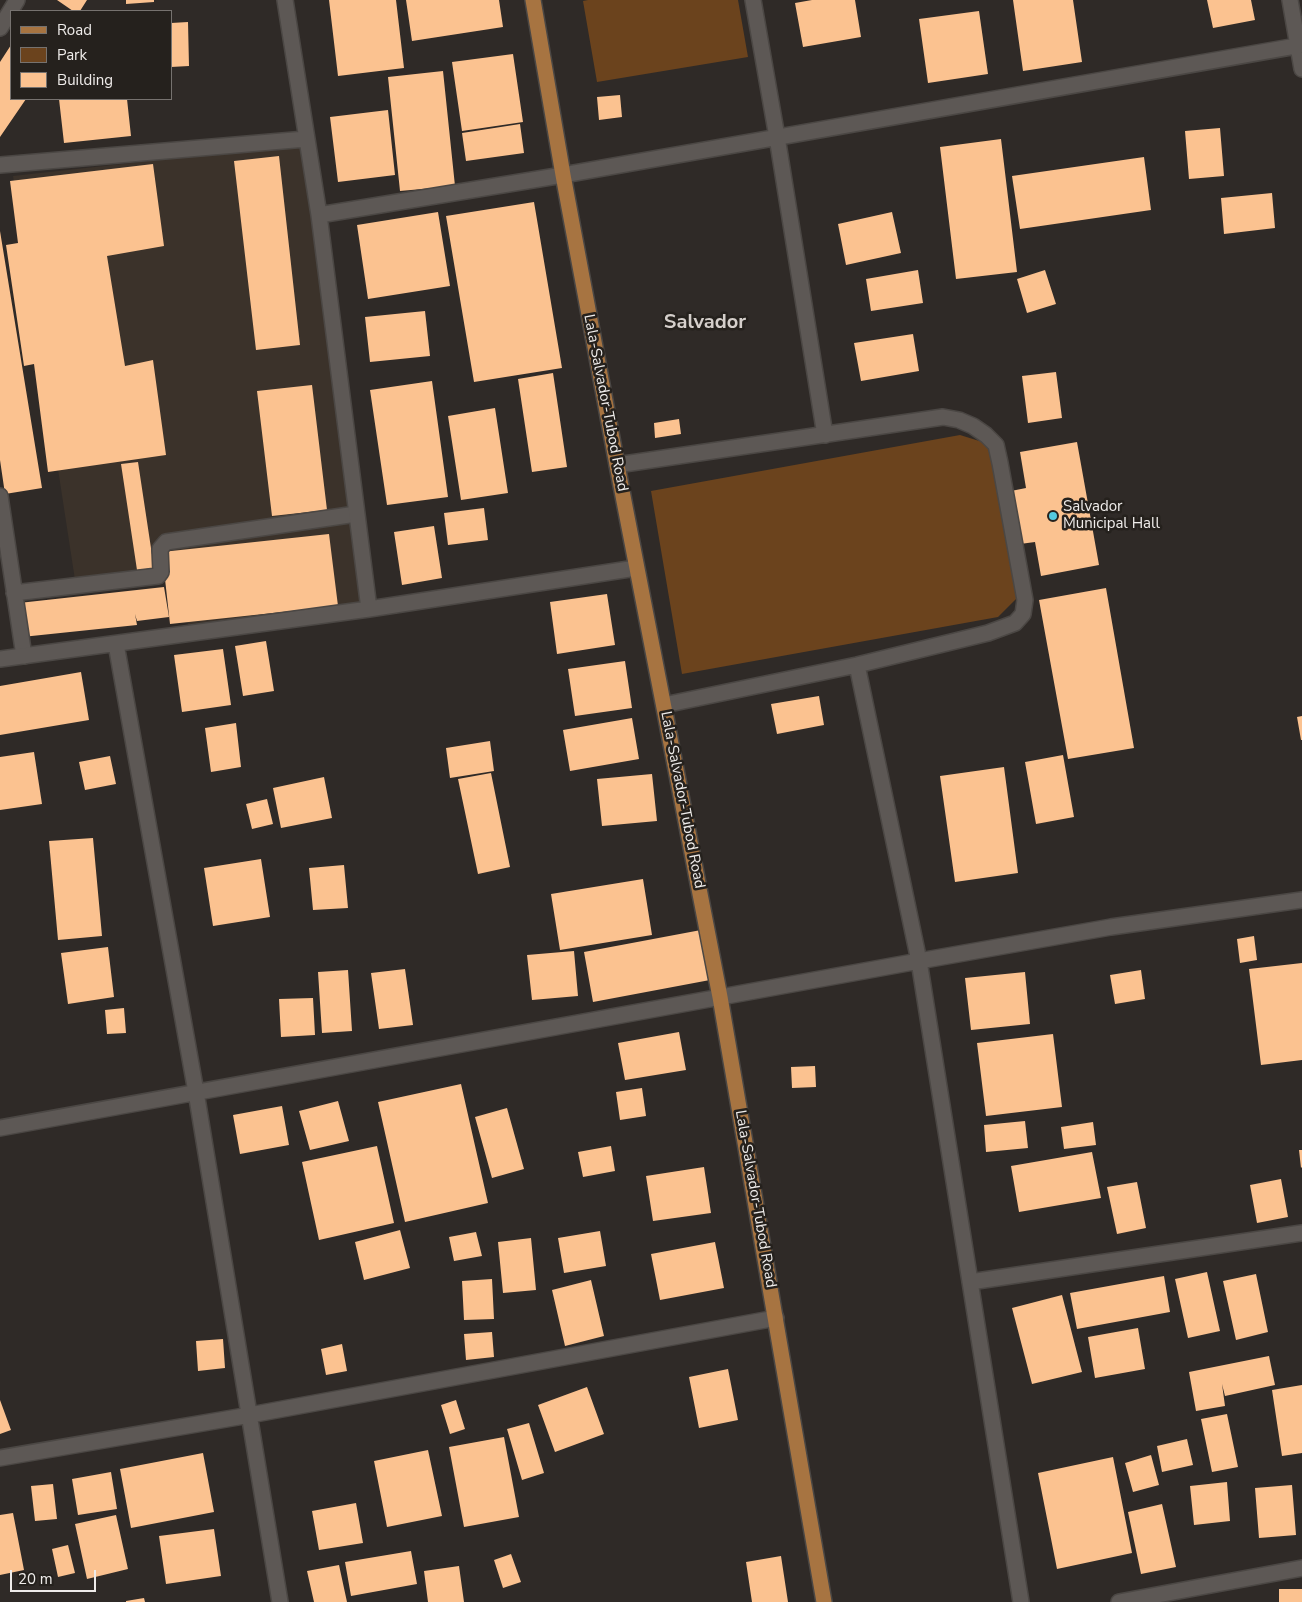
<!DOCTYPE html>
<style>
body{margin:0}
#map{position:relative;width:1302px;height:1602px;overflow:hidden;background:#2f2a27;font-family:"Nunito Sans",sans-serif}
canvas{display:block}
.legend{position:absolute;left:10px;top:10px;width:162px;height:90px;box-sizing:border-box;background:#25211d;border:1px solid #76726f;margin:0;padding:6px 9px;list-style:none;font-size:15px;color:#efecea}
.legend li{display:flex;align-items:center;gap:10px;height:25px}
.legend b{width:25px;border:1px solid #76726f}
.scale{position:absolute;left:10px;top:1570px;width:86px;height:22px;box-sizing:border-box;border:2px solid #efecea;border-top:0;padding-left:6px;font-size:15px;line-height:18px;white-space:nowrap;color:#efecea;-webkit-text-stroke:4px #25211d;paint-order:stroke}
</style>
<div id="map">
<canvas width="1302" height="1602"></canvas>
<ul class="legend">
<li><b style="height:6px;background:#a77441"></b>Road</li>
<li><b style="height:14px;background:#6b431d"></b>Park</li>
<li><b style="height:14px;background:#fbc290"></b>Building</li>
</ul>
<div class="scale">20 m</div>
</div>
<script>
const c = document.querySelector('canvas').getContext('2d');
c.lineJoin = 'round';
function paint(path, color) {
  c.fillStyle = color;
  c.fill(path, 'evenodd');
}
function shape(rows) {
  const path = new Path2D();
  for (const r of rows) {
    path.moveTo(r[0], r[1]);
    for (let i = 2; i < r.length; i += 2) path.lineTo(r[i], r[i + 1]);
  }
  return path;
}
function stroke(path, color, width, dash) {
  c.strokeStyle = color;
  c.lineWidth = width;
  c.lineCap = dash ? 'butt' : 'round';
  c.setLineDash(dash || []);
  c.stroke(path);
}
function write(font, color, halo, rows, align = 'center') {
  c.font = font + ' "Nunito Sans",sans-serif';
  c.lineWidth = 5;
  c.setLineDash([]);
  c.textBaseline = 'middle';
  c.strokeStyle = halo;
  c.fillStyle = color;
  for (const [text, x, y, turn = 0] of rows) {
    c.save();
    c.translate(x, y);
    c.rotate((+turn || 0) * Math.PI / 180);
    c.textAlign = isNaN(turn) ? turn : align;
    if (halo) c.strokeText(text, 0, 0);
    c.fillText(text, 0, 0);
    c.restore();
  }
}
paint(shape([
 [307,147,366,603,188,626,182,580,77,593,13,176,176,158]
]), '#3b322a');
paint(shape([
 [588,0,738,0,748,57,597,82,583,1],
 [960,435,989,444,1017,598,998,617,682,674,651,491]
]), '#6b431d');
paint(shape([
 [57,0,87,0,80,11,73,11],
 [126,0,154,0,154,2,126,4],
 [329,0,396,0,404,68,338,76],
 [406,0,499,0,503,27,412,41],
 [812,0,855,0,861,37,803,47,795,3],
 [1013,0,1073,0,1082,62,1023,71],
 [1207,0,1251,0,1255,20,1213,28],
 [979,11,988,74,928,83,919,19],
 [188,22,189,66,171,67,171,23],
 [11,45,11,99,26,99,0,137,0,62],
 [513,54,523,122,462,131,452,62],
 [443,71,455,186,400,191,388,77],
 [620,95,622,117,599,120,597,97],
 [59,99,127,99,131,136,64,143],
 [388,110,395,175,338,182,330,117],
 [520,124,524,153,466,161,462,133],
 [1220,128,1224,176,1189,179,1185,131],
 [1001,139,1017,272,956,279,940,147],
 [279,156,300,345,256,350,234,161],
 [1144,157,1151,210,1020,229,1012,176],
 [153,164,164,246,107,256,125,366,153,360,166,455,48,472,34,364,24,366,6,245,18,243,10,181],
 [1272,193,1275,228,1224,234,1221,198],
 [534,202,562,368,474,382,446,216],
 [438,212,450,286,368,299,357,225],
 [892,212,901,253,846,265,838,224],
 [0,231,42,488,5,494,0,460],
 [918,270,923,303,871,311,866,279],
 [1045,270,1056,304,1027,313,1017,279],
 [425,311,430,356,370,362,365,317],
 [913,334,919,371,861,381,854,343],
 [1056,372,1062,418,1028,423,1022,376],
 [553,373,567,467,532,472,518,379],
 [432,381,448,497,387,505,370,390],
 [312,385,327,510,272,516,257,391],
 [495,408,508,493,461,500,448,416],
 [679,419,681,434,655,438,654,423],
 [1077,442,1099,565,1041,576,1035,542,1020,544,1011,491,1026,488,1020,452],
 [138,462,154,568,137,570,121,464],
 [484,508,488,540,448,545,444,513],
 [434,526,442,578,402,585,394,532],
 [329,534,338,606,170,624,162,552],
 [164,587,169,617,137,621,135,614,137,625,22,637,19,603],
 [1106,588,1134,748,1068,759,1039,600],
 [607,594,615,645,557,654,550,602],
 [266,641,274,691,243,696,235,646],
 [223,649,231,705,182,712,174,655],
 [625,661,632,708,575,716,568,669],
 [81,672,89,720,0,735,0,686],
 [819,696,824,725,777,734,771,704],
 [1302,716,1302,740,1301,740,1297,717],
 [632,718,639,759,570,771,563,730],
 [236,723,241,767,211,772,205,728],
 [490,741,494,771,450,778,446,748],
 [34,752,42,804,0,810,0,757],
 [1063,755,1074,817,1036,824,1025,762],
 [110,756,116,784,85,790,79,762],
 [1004,767,1018,873,955,882,940,776],
 [491,773,510,867,478,874,458,779],
 [652,774,657,821,602,826,597,779],
 [324,777,332,818,281,828,273,788],
 [267,799,273,824,252,829,246,804],
 [93,838,102,936,58,940,49,841],
 [261,859,270,917,213,926,204,868],
 [344,865,348,908,313,910,309,868],
 [643,879,652,935,560,950,551,894],
 [701,930,710,980,593,1002,584,952],
 [1254,936,1257,960,1240,963,1237,939],
 [108,947,114,997,68,1004,61,953],
 [574,951,578,996,532,1000,527,955],
 [1302,963,1302,1060,1261,1065,1249,969],
 [405,969,413,1025,379,1029,371,973],
 [348,970,352,1031,322,1033,318,972],
 [1141,970,1145,999,1115,1004,1110,975],
 [1025,972,1030,1024,971,1030,965,978],
 [313,998,315,1035,281,1037,279,999],
 [124,1008,126,1033,107,1034,105,1010],
 [679,1032,686,1070,625,1080,618,1043],
 [1053,1034,1062,1107,986,1116,977,1043],
 [815,1066,816,1087,792,1088,791,1067],
 [461,1084,488,1203,405,1222,378,1102],
 [642,1088,646,1116,620,1120,616,1092],
 [338,1101,349,1141,310,1150,299,1111],
 [282,1106,289,1145,240,1154,233,1115],
 [507,1108,524,1169,492,1178,475,1117],
 [1025,1121,1028,1148,986,1152,984,1125],
 [1093,1122,1096,1145,1064,1149,1061,1127],
 [377,1146,394,1223,319,1240,302,1162],
 [611,1146,615,1171,583,1177,578,1152],
 [1299,1150,1302,1150,1302,1167,1301,1168],
 [1092,1152,1101,1198,1019,1212,1011,1166],
 [704,1167,711,1213,653,1221,646,1176],
 [1281,1179,1288,1217,1257,1223,1250,1185],
 [1137,1182,1146,1228,1117,1234,1107,1187],
 [400,1230,410,1268,364,1280,355,1242],
 [600,1231,606,1266,564,1273,558,1238],
 [476,1232,482,1256,454,1261,449,1237],
 [531,1238,536,1290,503,1293,498,1242],
 [715,1242,724,1288,660,1300,651,1254],
 [1207,1272,1220,1331,1188,1338,1175,1279],
 [1256,1274,1268,1332,1236,1340,1223,1281],
 [1164,1276,1170,1312,1077,1329,1070,1293],
 [492,1279,494,1319,464,1320,462,1281],
 [591,1280,604,1336,565,1346,552,1290],
 [1062,1295,1082,1372,1032,1384,1012,1308],
 [1138,1328,1145,1369,1095,1378,1088,1337],
 [492,1332,494,1357,466,1360,464,1334],
 [223,1339,225,1368,198,1371,196,1341],
 [342,1344,347,1371,326,1375,321,1349],
 [1269,1356,1275,1385,1225,1396,1222,1384,1225,1406,1196,1411,1189,1372],
 [728,1369,738,1420,699,1428,689,1377],
 [1302,1385,1302,1453,1282,1456,1272,1390],
 [587,1387,604,1434,555,1452,538,1405],
 [0,1400,11,1430,0,1434],
 [456,1400,465,1429,450,1434,441,1405],
 [1227,1414,1238,1467,1212,1472,1201,1419],
 [529,1423,544,1473,522,1480,507,1429],
 [504,1437,519,1517,464,1527,449,1447],
 [1187,1439,1193,1465,1162,1472,1157,1446],
 [428,1450,442,1516,387,1527,374,1461],
 [203,1453,214,1512,131,1528,120,1469],
 [1151,1455,1159,1485,1133,1492,1125,1463],
 [1113,1457,1132,1553,1057,1569,1038,1473],
 [111,1472,117,1509,78,1515,72,1479],
 [1227,1482,1230,1521,1194,1525,1190,1486],
 [53,1484,57,1519,35,1521,31,1486],
 [1292,1485,1296,1535,1259,1538,1255,1488],
 [356,1503,363,1543,319,1550,312,1511],
 [1162,1504,1176,1567,1141,1574,1128,1512],
 [13,1513,24,1570,0,1575,0,1515],
 [116,1515,128,1569,87,1579,75,1524],
 [214,1529,221,1576,166,1584,159,1536],
 [68,1545,75,1573,58,1577,52,1549],
 [411,1551,417,1584,351,1596,345,1562],
 [511,1554,521,1582,503,1588,494,1560],
 [781,1556,788,1602,752,1602,746,1562],
 [339,1565,347,1602,314,1602,307,1571],
 [459,1566,464,1602,428,1602,424,1571],
 [1279,1589,1302,1589,1302,1602,1279,1602],
 [144,1598,145,1602,126,1602,126,1601]
]), '#fbc290');
const service = shape([
 [0,496,24,656],
 [14,593,158,576,161,572,160,549,166,542,356,514]
]);
const minor = shape([
 [285,0,319,215,369,609],
 [753,0,777,137,825,435],
 [1290,0,1302,69],
 [0,28,17,0],
 [0,165,306,139],
 [319,215,563,175,1302,45],
 [617,465,943,417,959,420,973,426,986,435,996,445,1000,463,1025,600,1023,614,1015,623,988,633,857,665,664,705],
 [116,644,196,1092,280,1602],
 [0,659,369,609,636,568],
 [857,665,919,961,1021,1602],
 [0,1128,919,961,1111,927,1302,900],
 [970,1282,1302,1233],
 [0,1458,250,1415,776,1318],
 [1119,1602,1302,1568]
]);
const primary = shape([
 [533,0,563,175,617,465,720,997,824,1602]
]);
stroke(service, '#4b4744', 18);
stroke(minor, '#4b4744', 18);
stroke(primary, '#4b4744', 18);
stroke(service, '#5d5855', 15);
stroke(minor, '#5d5855', 15);
stroke(primary, '#a77441', 15);
for (const [x, y, r, color] of [
 [1053,516,5,"#55cadf"]
]) {
  const dot = new Path2D();
  dot.arc(x, y, r, 0, 2 * Math.PI);
  c.fillStyle = color;
  c.fill(dot);
  stroke(dot, '#25211d', 2);
}
write('15px', '#efecea', '#25211d', [
 ["Lala-Salvador-Tubod Road",605,403,79],
 ["Lala-Salvador-Tubod Road",682,800,79],
 ["Lala-Salvador-Tubod Road",755,1199,80]
]);
write('15px', '#efecea', '#25211d', [
 ["Salvador",1063,507],
 ["Municipal Hall",1063,524]
], 'left');
write('bold 20px', '#d5cfcb', '#25211d', [
 ["Salvador",705,323]
]);
</script>
